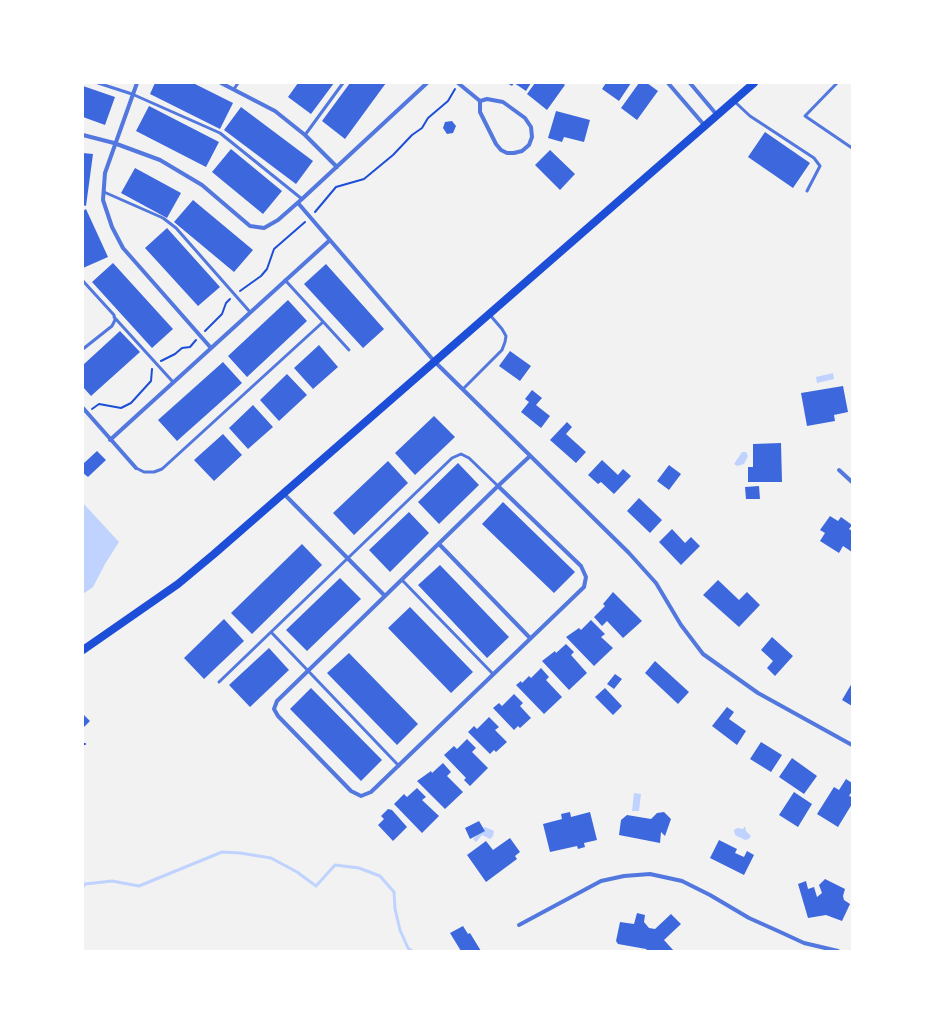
<!DOCTYPE html>
<style>
body{margin:0}
#map{position:relative;width:935px;height:1034px;overflow:hidden;background:#f2f2f2;font-family:Barlow,sans-serif}
canvas{display:block}
.frame{position:absolute;inset:0;border:84px solid #fff;pointer-events:none}
</style>
<div id="map">
<canvas width="935" height="1034"></canvas>
<div class="frame"></div>
</div>
<script>
const c = document.querySelector('canvas').getContext('2d');
c.lineJoin = 'round';
function paint(path, color) {
  c.fillStyle = color;
  c.fill(path, 'evenodd');
}
function shape(rows) {
  const path = new Path2D();
  for (const r of rows) {
    path.moveTo(r[0], r[1]);
    for (let i = 2; i < r.length; i += 2) path.lineTo(r[i], r[i + 1]);
  }
  return path;
}
function stroke(path, color, width, dash) {
  c.strokeStyle = color;
  c.lineWidth = width;
  c.lineCap = dash ? 'butt' : 'round';
  c.setLineDash(dash || []);
  c.stroke(path);
}
paint(shape([
 [833,373,834,379,817,383,816,377],
 [742,452,746,452,748,456,744,464,737,466,734,464],
 [83,503,119,542,105,564,93,587,83,594],
 [634,793,641,794,639,811,632,811],
 [745,826,746,831,751,836,749,839,745,840,735,835,734,830,737,828,743,829],
 [485,827,494,831,493,836,490,839,482,835,476,842,473,839]
]), '#bfd3fe');
stroke(shape([
 [83,887,85,884,112,881,139,886,222,852,240,853,271,858,297,872,316,886,335,865,359,868,380,876,394,892,395,909,400,930,408,948,412,951]
]), '#bfd3fe', 3);
paint(shape([
 [155,83,193,83,233,103,220,129,150,94],
 [298,83,334,83,311,114,288,97],
 [350,83,386,83,345,139,322,121],
 [507,83,531,83,526,91,514,83,512,86],
 [535,83,562,83,565,85,547,110,527,94],
 [606,83,631,83,619,101,602,89],
 [639,83,647,83,658,91,637,120,621,108],
 [83,86,115,97,105,125,83,117],
 [149,106,219,142,206,167,136,131],
 [241,107,313,161,296,184,224,130],
 [556,111,590,120,584,142,564,137,562,142,548,138],
 [452,121,456,126,453,133,447,134,443,128,445,122],
 [765,132,810,163,793,188,748,157],
 [231,149,282,191,263,214,212,172],
 [550,150,575,174,560,190,535,165],
 [83,153,93,154,86,206,83,205],
 [135,168,181,193,167,218,121,193],
 [193,200,253,250,234,272,174,222],
 [86,209,108,257,83,268,83,211],
 [167,228,220,287,198,306,145,248],
 [113,263,173,329,152,348,92,282],
 [326,264,384,329,363,348,304,284],
 [288,300,307,321,247,377,228,356],
 [120,331,140,352,91,396,83,387,83,365],
 [319,345,338,367,313,389,294,368],
 [510,351,531,366,520,381,499,366],
 [223,362,242,383,177,441,158,420],
 [287,374,307,395,279,421,260,400],
 [843,386,848,412,834,415,835,421,807,426,801,393],
 [532,390,542,398,536,405,550,416,541,428,521,412,529,402,525,399],
 [253,405,273,427,248,449,229,428],
 [434,416,455,437,415,475,395,453],
 [567,422,572,427,566,434,586,452,576,463,550,440],
 [223,434,242,455,214,481,194,460],
 [781,443,782,482,748,482,748,467,753,467,753,444],
 [97,451,106,460,88,477,83,473,83,464],
 [602,460,618,475,623,469,631,476,614,494,601,482,598,484,588,475],
 [388,461,408,483,354,535,333,513],
 [458,463,479,485,439,524,418,502],
 [669,465,681,474,669,490,657,481],
 [759,486,760,499,746,499,745,487],
 [639,498,662,520,650,533,627,511],
 [503,502,575,572,554,593,482,524],
 [409,512,429,533,390,572,369,550],
 [830,516,838,521,841,517,852,525,849,529,852,531,852,552,843,546,839,553,820,541,825,533,820,530],
 [672,529,685,543,691,537,700,546,681,565,659,542],
 [302,544,322,565,252,634,231,613],
 [440,565,509,637,487,658,418,585],
 [340,578,361,599,307,651,286,630],
 [718,580,739,600,747,592,760,605,739,627,703,595],
 [613,592,642,621,623,638,607,621,602,626,594,617,605,606,603,604],
 [410,607,473,672,451,693,388,628],
 [224,619,244,641,204,679,184,658],
 [591,620,605,634,601,637,613,648,594,666,566,637,579,628,581,630],
 [772,637,793,656,775,676,767,668,773,661,761,650],
 [566,644,574,652,571,655,587,673,569,690,542,661,555,651,556,653],
 [269,648,289,670,250,707,229,685],
 [349,653,418,724,397,745,327,673],
 [655,661,689,692,678,704,645,673],
 [541,668,549,677,546,680,562,697,544,714,516,685,521,681,522,683,529,676,531,678],
 [615,674,622,679,614,689,607,684],
 [852,683,852,706,842,700],
 [311,688,382,760,361,781,290,709],
 [605,688,622,706,613,715,595,697],
 [514,694,523,703,520,706,531,718,520,728,518,726,514,730,493,708,499,703,502,706],
 [727,707,734,712,729,719,746,731,737,745,712,726],
 [83,714,90,721,83,728],
 [489,717,499,727,495,730,507,742,496,752,494,750,490,754,468,732,474,726,477,729],
 [467,739,476,748,472,752,488,768,470,786,464,780,466,778,444,755,454,746,457,749],
 [761,742,782,755,771,772,750,759],
 [792,758,817,776,804,794,779,777],
 [443,763,451,772,447,776,463,792,445,809,417,781,431,771,432,773],
 [846,779,852,783,852,791,849,796,852,797,852,804,838,827,817,814,834,787,839,790],
 [417,788,426,797,422,800,439,816,422,833,394,804,404,794,407,797],
 [794,792,812,804,798,827,779,815],
 [388,809,392,810,407,827,393,841,378,825,384,819,381,816],
 [570,812,571,817,590,812,597,840,584,843,585,847,578,849,577,846,550,852,543,824,562,819,561,814],
 [664,812,671,819,665,836,661,832,660,843,619,835,621,820,627,815,651,819,657,813],
 [479,821,485,831,470,839,465,828],
 [510,838,520,852,515,856,517,859,486,882,467,855,486,841,493,850],
 [719,840,737,849,735,853,744,857,747,851,754,855,744,875,710,858],
 [825,879,845,889,843,896,844,900,850,904,842,921,826,915,808,918,798,884,806,881,808,889,814,887,817,897,822,893,819,885],
 [637,913,645,915,644,922,649,928,655,929,671,914,681,924,664,940,674,951,648,951,646,949,618,944,616,941,620,922,634,924],
 [463,926,468,934,470,933,481,951,461,951,450,933]
]), '#3d67dc');
stroke(shape([
 [315,212,336,187,364,179,393,155,412,135,422,128,428,118,448,101,455,89],
 [240,291,261,276,267,269,274,249,305,222],
 [205,331,222,314,226,303,230,299],
 [161,361,175,354,182,348,190,347,196,340],
 [92,409,99,404,121,408,131,403,151,381,152,369],
 [83,744,85,744]
]), '#1d4ed8', 2);
stroke(shape([
 [98,83,132,94,220,133,302,199],
 [837,83,805,116,852,148],
 [234,89,238,83],
 [735,102,750,116,814,158,820,166,807,191],
 [305,135,343,83],
 [104,192,163,218,176,228,250,312],
 [285,280,349,350],
 [83,281,114,315,115,320,112,326,83,349],
 [114,317,173,382],
 [463,389,502,350,505,342,506,336,502,329,490,315],
 [136,468,144,472,154,472,162,469,323,322],
 [402,580,493,674],
 [271,632,399,766],
 [219,682,452,458,461,454,469,458,498,486]
]), '#5277de', 3);
stroke(shape([
 [137,83,105,173,103,200,112,227,123,248,211,348],
 [221,83,275,111,305,135,337,167],
 [458,83,480,101],
 [668,83,705,126],
 [690,83,717,115],
 [487,99,503,102,525,118,531,127,532,137,529,145,522,151,514,153,507,153,501,150,496,144,480,112,480,101,487,99],
 [83,135,114,143,160,160,202,185,250,226,264,228,278,220,302,199,427,83],
 [298,203,435,362,629,553,656,583,681,625,703,654,758,693,852,745],
 [83,408,136,468],
 [110,440,330,240],
 [839,470,852,482],
 [498,486,581,566,586,577,584,587,371,792,361,796,351,791,278,716,274,709,277,701,498,486,530,456],
 [284,494,385,596],
 [439,544,530,638],
 [519,925,601,881,624,876,650,874,682,881,710,895,749,918,778,931,804,943,838,951]
]), '#5277de', 4);
stroke(shape([
 [83,650,178,584,214,554,754,83]
]), '#1d4ed8', 8);
</script>
